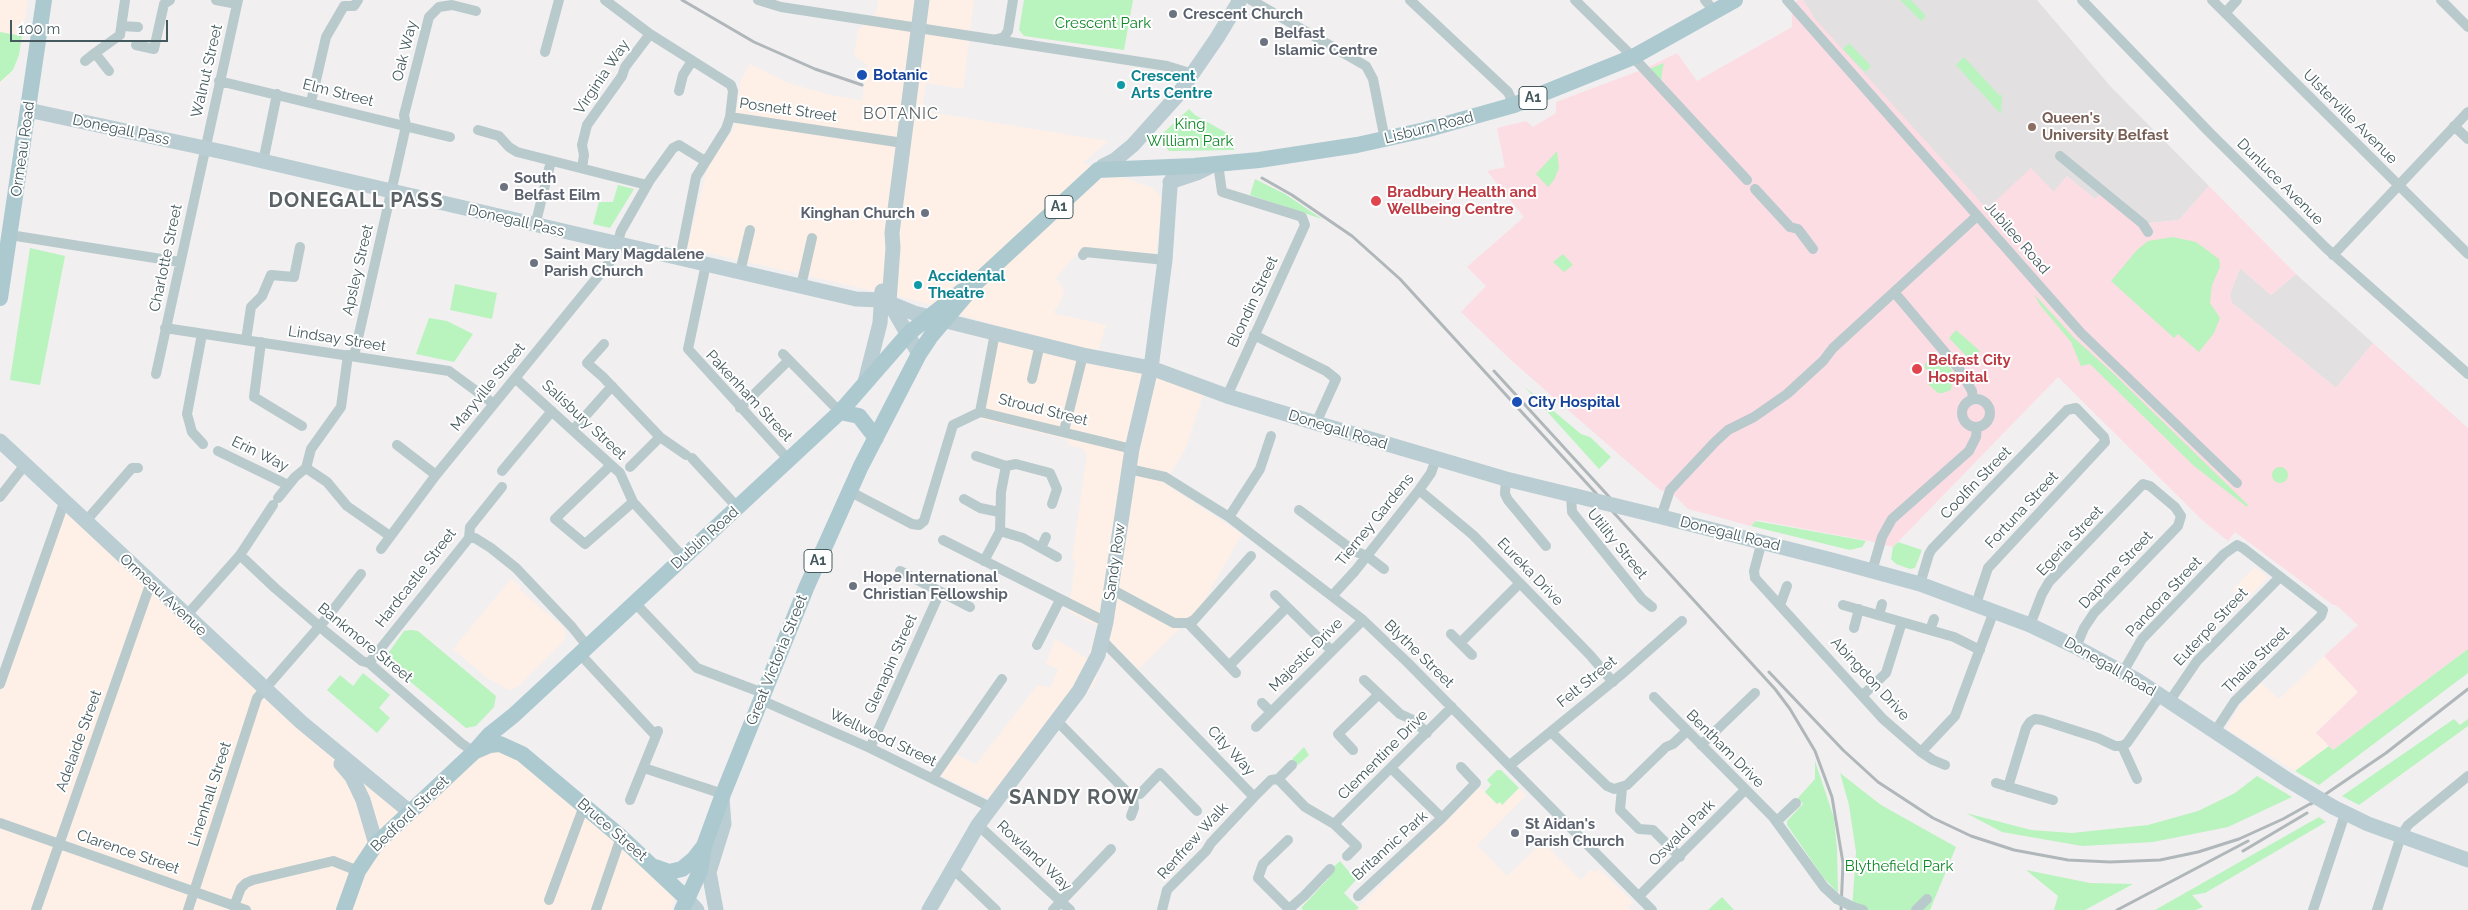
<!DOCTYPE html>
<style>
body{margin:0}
#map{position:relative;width:2468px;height:910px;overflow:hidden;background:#f2eff0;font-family:Raleway,sans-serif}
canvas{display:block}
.scale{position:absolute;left:10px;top:20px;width:158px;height:22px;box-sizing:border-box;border:2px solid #455a5e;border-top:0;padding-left:6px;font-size:15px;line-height:18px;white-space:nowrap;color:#455a5e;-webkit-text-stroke:4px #fff;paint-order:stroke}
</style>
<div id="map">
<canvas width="2468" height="910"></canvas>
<div class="scale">100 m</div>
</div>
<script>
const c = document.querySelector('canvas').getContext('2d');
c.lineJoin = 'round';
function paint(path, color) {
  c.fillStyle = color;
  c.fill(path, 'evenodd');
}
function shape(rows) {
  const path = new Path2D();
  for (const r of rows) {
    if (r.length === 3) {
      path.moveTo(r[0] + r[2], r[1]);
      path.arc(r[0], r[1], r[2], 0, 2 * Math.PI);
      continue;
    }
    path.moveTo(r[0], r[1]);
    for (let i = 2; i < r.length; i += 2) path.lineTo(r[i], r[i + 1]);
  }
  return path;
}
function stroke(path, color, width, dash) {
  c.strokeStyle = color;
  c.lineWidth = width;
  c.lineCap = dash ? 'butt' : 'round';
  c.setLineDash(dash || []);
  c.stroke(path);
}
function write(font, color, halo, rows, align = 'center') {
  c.font = font + ' Raleway,sans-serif';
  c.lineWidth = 4;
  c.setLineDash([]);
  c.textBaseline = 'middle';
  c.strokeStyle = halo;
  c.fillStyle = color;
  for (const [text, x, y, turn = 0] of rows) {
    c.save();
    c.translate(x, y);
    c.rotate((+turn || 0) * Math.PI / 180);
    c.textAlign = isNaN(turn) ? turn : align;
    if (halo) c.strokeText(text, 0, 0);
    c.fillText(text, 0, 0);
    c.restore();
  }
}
paint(shape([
 [0,0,28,0,19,55,13,70,1,83,0,87],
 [878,0,974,0,963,89,926,83,922,111,1108,141,1083,163,1153,188,1162,199,1156,254,1082,248,1056,278,1064,290,1061,301,1053,313,1106,325,1096,358,1204,392,1185,450,1164,483,1242,534,1200,608,1139,669,1109,640,1094,684,1003,805,941,776,955,754,976,764,1038,685,1051,687,1058,669,1046,664,1055,639,1088,659,1097,626,1068,611,1076,562,1072,559,1087,454,1082,448,1069,445,1066,439,981,419,997,326,918,301,687,248,708,166,734,128,740,82,750,64,788,83,823,93,862,101,867,64,854,56,858,30,876,13],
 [64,506,410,812,490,745,522,758,675,897,671,910,0,910,0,693,24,631],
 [2255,567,2268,577,2244,602,2232,590],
 [511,579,521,587,520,590,564,628,566,635,562,643,518,687,509,690,486,677,453,649],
 [2324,656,2358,692,2316,732,2329,746,2295,771,2228,730,2227,727,2240,706,2261,683,2279,699],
 [1480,787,1497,804,1500,802,1503,804,1519,788,1526,795,1477,845,1507,876,1543,842,1581,880,1591,869,1595,873,1599,869,1633,902,1628,907,1631,910,1356,910]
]), '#fef0e7');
paint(shape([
 [1803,0,2037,0,2111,87,2209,186,2179,220,2140,224,2101,193,2096,200,2067,176,2054,192,1987,210,1815,20],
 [2240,268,2271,295,2296,274,2373,343,2336,388,2232,303,2230,294]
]), '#e3e0e2');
paint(shape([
 [1798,0,1803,0,1816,20,1987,209,2031,168,2054,192,2067,176,2095,199,2101,193,2141,224,2179,220,2209,186,2296,274,2271,295,2240,268,2230,294,2232,303,2336,388,2373,343,2468,428,2468,649,2333,750,2316,733,2358,692,2324,656,2358,625,2336,605,2333,605,2235,532,2228,541,2203,521,2058,377,1893,547,1869,541,1757,520,1751,526,1688,509,1674,495,1659,489,1622,457,1513,362,1461,312,1486,286,1467,267,1524,217,1487,171,1505,167,1497,128,1526,121,1533,127,1556,113,1556,102,1644,69,1677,53,1697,81,1792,27,1792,6]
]), '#fddde4');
paint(shape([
 [1024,0,1133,0,1124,50,1024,36,1019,30],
 [1900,0,1911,0,1926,16,1921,21],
 [0,32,22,36,19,55,13,70,0,82],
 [1849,43,1871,66,1865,72,1843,49],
 [1964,57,2000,96,2002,94,2001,114,1956,65],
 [1664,63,1662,72,1661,85,1649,69],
 [1189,109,1195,115,1232,136,1234,150,1169,151,1163,144,1160,136],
 [1557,151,1559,168,1554,180,1548,187,1536,174],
 [1255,179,1285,194,1322,219,1250,195],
 [618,185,634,189,610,228,593,224,599,202,613,202],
 [2173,237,2196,242,2219,259,2220,267,2212,285,2210,303,2220,318,2214,333,2199,352,2178,334,2174,338,2111,281,2137,250,2148,241],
 [30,248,65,256,40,385,10,380],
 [1563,254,1573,265,1564,272,1553,262],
 [455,284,497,293,492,319,450,310],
 [2034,294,2074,338,2114,374,2248,505,2247,507,2194,466,2090,364,2081,366,2071,342,2040,305],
 [429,318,447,321,473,334,454,362,416,354],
 [1956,330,1980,351,1971,361,1949,338],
 [1936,352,1952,370,1953,375,1951,390,1943,393,1938,393,1928,384,1927,378,1931,374,1925,368,1925,364],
 [1525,387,1581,434,1590,437,1611,457,1599,469],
 [2280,475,8],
 [1756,521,1866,541,1862,547,1850,550,1751,526],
 [1898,542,1922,550,1915,568,1910,569,1896,564,1891,559,1893,547],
 [411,630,418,631,496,696,494,707,476,726,466,728,389,664,389,652,404,631],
 [2468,649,2468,673,2319,785,2295,771,2329,746,2333,750],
 [363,673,390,695,379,708,390,718,377,733,327,690,340,675,353,686],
 [2454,719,2460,725,2468,719,2468,726,2359,805,2342,796],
 [1304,747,1309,755,1298,765,1292,759],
 [1815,761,1834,818,1837,849,1838,893,1823,877,1787,825,1787,821,1803,804,1798,798,1815,779],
 [1497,770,1501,770,1519,788,1502,805,1500,802,1497,804,1485,792,1491,785,1487,780],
 [1840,773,1881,805,1956,847,1930,910,1852,910,1856,852,1849,805],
 [2257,776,2292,797,2228,827,2153,842,2082,846,2002,832,1966,813,2031,830,2072,833,2148,825,2198,811,2235,793],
 [2319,817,2326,822,2205,893,2192,895,2203,907,2195,910,2155,910],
 [1340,861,1356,880,1344,893,1359,908,1356,910,1303,910,1301,908,1329,878,1326,874],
 [2026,870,2090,883,2133,884,2085,910,2054,910,2058,896],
 [1722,897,1734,910,1708,910]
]), '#b9f3be');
stroke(shape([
 [216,0,237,4],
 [605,0,650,34,731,85,733,91,730,117,726,129,696,177,680,258],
 [758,0,781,7,1167,66,1193,74],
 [1251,0,1366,66,1373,79,1385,140],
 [1410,0,1508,92,1514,105],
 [1575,0,1633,57,1747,180],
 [1705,0,1715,12],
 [1787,0,2081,333,2237,483],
 [2082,0,2209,132,2326,248,2468,374],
 [2212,0,2468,254],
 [2441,0,2468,27],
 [2225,13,2237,0],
 [122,26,138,27],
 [995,40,1004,37,1008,31,1013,0],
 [136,45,154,49,164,4,170,0],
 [545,52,559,0],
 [85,61,95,53],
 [109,71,95,53,120,35,125,0],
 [219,81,450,137],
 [679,91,683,75,692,61],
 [311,102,326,37,344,6,354,6,358,0],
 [730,117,903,143],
 [2454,126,2468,139],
 [478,130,499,136,509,147,517,152,647,185],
 [2060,156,2143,224,2148,232],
 [263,162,277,94],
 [1218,164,1222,192,1296,215,1302,217,1305,225,1227,396],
 [582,168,584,155,582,145,587,125,622,76,625,67,650,34],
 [1755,189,1790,227,1798,229,1813,249],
 [535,226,551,161],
 [10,235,180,262],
 [1083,255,1085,252,1165,260],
 [2333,255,2468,112],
 [706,264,688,349,789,460],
 [740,272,750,230],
 [801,286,812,238],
 [1894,292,1959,369,1972,391,1973,399],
 [165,328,449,371,494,404],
 [202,334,187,414,192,432,203,444],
 [1254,335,1326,371,1336,379,1316,423],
 [246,340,251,307,262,296,271,275,294,277,300,247],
 [261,342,254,397,302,426],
 [604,344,587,363,603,377,660,437,686,455],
 [783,354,840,412],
 [354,356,406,126,404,115,429,17,439,7,452,5,476,11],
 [156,374,238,0],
 [515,378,611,465,620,473,633,502,683,557],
 [1032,379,1040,344],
 [1976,413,14],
 [740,408,789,360],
 [980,412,995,333],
 [573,430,612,386],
 [1064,431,1083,355],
 [397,445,436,475],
 [218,451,288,485],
 [976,456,1006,466],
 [692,458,738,508],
 [611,465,555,519,585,544,633,502],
 [630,467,660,437],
 [306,468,327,482,347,506,390,536],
 [1129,469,1165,477,1229,517,1363,620,1407,662,1652,910],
 [502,471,552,411],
 [1506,479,1505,494,1508,500,1546,546],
 [1419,490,1473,535,1590,655,1613,682],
 [849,491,912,524,919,525,924,521,953,425,980,412,1132,449],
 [1571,495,1572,512,1642,599,1652,607],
 [0,497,24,466],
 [278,498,295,477,306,468,311,449,341,407,348,355],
 [964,499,980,508,999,512],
 [1299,510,1354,551,1367,556,1384,569],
 [1229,517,1260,469,1271,436],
 [1661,517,1670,490,1715,442,1728,430,1754,417,1787,394,1823,361,1833,348,1977,216],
 [85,522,132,468,138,468],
 [1000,531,1023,538,1057,557],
 [469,538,475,538,491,548,516,568,572,627,588,647],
 [943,540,1106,622],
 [1762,541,1754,571,1755,578,1883,719,1921,752,1933,760,1945,765],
 [1041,548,1046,537],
 [381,549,436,475,613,258,621,231,650,180,673,148,679,145,705,161],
 [240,555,275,588,326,632,362,661,369,663,461,743,474,752],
 [984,561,1000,531,1001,492,1006,466,1016,464,1050,473,1057,489,1052,504],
 [900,571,970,607],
 [1872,571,1882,537,1892,519,1969,451,1976,437,1977,427],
 [1920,584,1929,554,1932,549,2067,410,2076,408,2104,437,2105,442,1988,568,1976,604],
 [1111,589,1174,623,1188,623,1194,620,1251,556],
 [1275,595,1332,651],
 [1332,596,1355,571,1419,490,1431,473,1436,459],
 [635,603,697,668,763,693],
 [1780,605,1787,586],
 [1843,605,1954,637,1980,650],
 [1879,615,1882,604],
 [186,616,240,555,273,505],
 [1188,623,1236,673],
 [2030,625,2042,594,2049,582,2143,484,2150,486,2175,507,2181,516,2178,526,2094,613,2084,628,2076,647],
 [1854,628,1859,609],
 [1930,630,1934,619],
 [1451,634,1472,655],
 [1102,640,1254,797],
 [1460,643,1520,583],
 [1037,645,1060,600],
 [580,654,656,736],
 [369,663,469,538,470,527,502,487],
 [1229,666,1287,607],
 [2123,672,2142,639,2224,554,2237,545,2243,548,2323,610,2321,616,2235,701,2214,733],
 [1364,680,1400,714,1413,720,1427,733],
 [0,684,64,503],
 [1863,695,1886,673,1902,622],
 [1654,697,1773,817,1824,887,1837,899],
 [761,700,870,748,990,807],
 [2169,702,2197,661,2280,577],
 [1262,703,1271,712],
 [1057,721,1127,792,1133,795],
 [1256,727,1363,620],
 [1551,732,1607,786,1614,789,1627,785,1666,747,1673,744,1687,731],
 [1701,745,1755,693],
 [2122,746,2137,779],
 [870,748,940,592],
 [1353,750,1338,734,1379,694],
 [1921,752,1955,716,1994,611],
 [1510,765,1623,673,1682,621],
 [644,768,723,794],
 [1391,768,1442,818,1476,783,1461,767],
 [933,778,1002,679],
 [1278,779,1305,807,1334,824,1357,846,1347,856],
 [1278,779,1292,765],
 [1996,783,2053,800],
 [2008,787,2026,728,2030,722,2035,719,2042,720,2098,738,2115,746,2122,746,2127,743,2160,696],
 [1622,788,1620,810,1639,829,1653,830,1680,857],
 [1133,795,1140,794,1160,773,1197,811],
 [630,800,658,731],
 [1131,816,1134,808,1133,795],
 [1777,821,1796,803],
 [0,823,246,910],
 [1334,824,1452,707],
 [978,825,1070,910],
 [1288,840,1263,864,1258,878,1290,910],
 [952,868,996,910],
 [1358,896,1442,818],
 [1639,896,1745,790],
 [549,900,584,806],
 [234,906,241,888,246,883,253,880,333,861,358,871],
 [1853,907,1863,910],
 [1289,909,1304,896,1330,869],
 [36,910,151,582],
 [188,910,257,698,325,620,361,574],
 [596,910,621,837],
 [1053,910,1111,849],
 [1162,910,1167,890,1206,851,1211,843,1254,797,1271,780,1278,779],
 [1916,910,1927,899],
 [2313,910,2345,814],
 [2377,910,2401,836,2408,825,2468,776]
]), '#b9cacd', 10);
stroke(shape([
 [28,110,228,153,856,299,882,300,914,313,1083,355,1151,368,1227,396,1316,423,1506,479,1576,496],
 [1103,166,1115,160,1133,145,1177,96,1217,38,1240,0],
 [1170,182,1197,173,1215,164],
 [889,302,893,248,892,233,922,0],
 [889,302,919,354],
 [865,382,880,323,882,291],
 [0,441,301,722,410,812],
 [1654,515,1832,560,1920,584,2030,625,2076,647,2137,680,2288,780],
 [341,764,352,777,363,800,376,844],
 [2333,807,2368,824,2468,860],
 [687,899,697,910],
 [716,910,709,872,724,824,722,798],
 [929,910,978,825,1079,691,1098,655,1106,622,1132,449,1151,368,1165,260,1170,187,1176,167]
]), '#b9cdd3', 15);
stroke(shape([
 [0,298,44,0],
 [840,412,859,416,876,438],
 [476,751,490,745,500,744,522,754,621,837,687,899],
 [655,867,669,872,682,869,694,859,704,846],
 [344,910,358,871,376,844,474,752,489,735,514,715,840,412,909,333,962,291],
 [682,910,700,871,704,846,723,794,807,586,861,466,919,354,931,336,977,282,1098,170,1194,166,1259,160,1357,145,1425,130,1514,105,1633,57,1735,0]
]), '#acc9d0', 16);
stroke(shape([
 [682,0,754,42,815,69,862,85],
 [1262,178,1292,195,1352,236,1400,279,1775,689,1790,709,1815,751,1832,797,1843,863,1841,910],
 [1494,371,1612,500],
 [1769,672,1843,750,1878,782,1933,818,1971,836,2014,850,2068,860,2110,862,2160,860,2198,852,2239,839,2283,819,2317,800],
 [2311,804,2386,753,2468,689],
 [2243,851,2307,813],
 [2117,910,2248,841]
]), '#b0b7ba', 3);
stroke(shape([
 [1837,899,1853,907]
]), '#b9cacd', 10);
stroke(shape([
 [1576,496,1654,515],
 [2288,780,2333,807]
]), '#b9cdd3', 15);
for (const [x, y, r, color] of [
 [1173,14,5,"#6b7280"],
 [1264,42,5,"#6b7280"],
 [862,75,6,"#1a4fb4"],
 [1121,85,5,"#0f9aa8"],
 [2032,127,5,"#8d6e63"],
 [504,187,5,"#6b7280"],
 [1376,201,6,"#e0444e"],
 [925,213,5,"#6b7280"],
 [534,263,5,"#6b7280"],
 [918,285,5,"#0f9aa8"],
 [1917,369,6,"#e0444e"],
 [1517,402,6,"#1a4fb4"],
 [853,586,5,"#6b7280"],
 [1515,833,5,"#6b7280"]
]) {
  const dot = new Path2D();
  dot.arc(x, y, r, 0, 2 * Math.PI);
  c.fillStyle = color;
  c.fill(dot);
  stroke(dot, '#fff', 2);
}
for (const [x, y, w] of [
 [1533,98,28],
 [1059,207,28],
 [818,561,28]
]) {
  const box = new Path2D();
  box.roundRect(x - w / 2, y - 11.5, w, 23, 4);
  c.fillStyle = '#fff';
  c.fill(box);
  stroke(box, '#455a5e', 1);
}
write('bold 14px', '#455a5e', null, [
 ["A1",1533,98],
 ["A1",1059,207],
 ["A1",818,561]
]);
write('bold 15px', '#5b616d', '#fff', [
 ["Crescent Church",1183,14],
 ["Belfast",1274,33],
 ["Islamic Centre",1274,50],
 ["South",514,178],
 ["Belfast Eilm",514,195],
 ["Kinghan Church",915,213,"right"],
 ["Saint Mary Magdalene",544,254],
 ["Parish Church",544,271],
 ["Hope International",863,577],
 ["Christian Fellowship",863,594],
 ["St Aidan's",1525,824],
 ["Parish Church",1525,841]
], 'left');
write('15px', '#0f8727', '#fff', [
 ["Crescent Park",1103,23],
 ["King",1190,124],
 ["William Park",1190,141],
 ["Blythefield Park",1899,866]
]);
write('15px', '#455a5e', '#fff', [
 ["Oak Way",405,51,-76],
 ["Walnut Street",207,71,-77],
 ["Virginia Way",602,77,-56],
 ["Elm Street",338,93,14],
 ["Posnett Street",788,110,8],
 ["Ulsterville Avenue",2350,117,45],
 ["Lisburn Road",1429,128,-14],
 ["Donegall Pass",121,130,12],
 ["Ormeau Road",23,149,-82],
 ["Dunluce Avenue",2280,182,45],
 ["Donegall Pass",516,221,13],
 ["Jubilee Road",2017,238,49],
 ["Charlotte Street",166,258,-78],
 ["Apsley Street",358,270,-77],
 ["Blondin Street",1253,302,-65],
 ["Lindsay Street",337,339,9],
 ["Maryville Street",488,387,-51],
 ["Pakenham Street",749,396,47],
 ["Stroud Street",1043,410,14],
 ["Salisbury Street",584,420,43],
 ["Donegall Road",1338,430,17],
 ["Erin Way",260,454,26],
 ["Coolfin Street",1976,483,-46],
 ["Fortuna Street",2022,510,-47],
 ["Tierney Gardens",1375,520,-51],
 ["Donegall Road",1730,534,14],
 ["Dublin Road",705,538,-42],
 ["Egeria Street",2070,541,-47],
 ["Utility Street",1617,544,51],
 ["Sandy Row",1115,562,-82],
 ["Daphne Street",2116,570,-47],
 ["Eureka Drive",1530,572,46],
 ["Hardcastle Street",416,578,-52],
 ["Ormeau Avenue",163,595,43],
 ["Pandora Street",2164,597,-47],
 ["Euterpe Street",2211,627,-47],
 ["Bankmore Street",365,643,39],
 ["Blythe Street",1419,654,44],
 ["Majestic Drive",1306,655,-45],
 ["Great Victoria Street",777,660,-68],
 ["Thalia Street",2256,660,-45],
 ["Glenapin Street",891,664,-66],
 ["Donegall Road",2110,667,30],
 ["Abingdon Drive",1870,679,47],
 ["Felt Street",1587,682,-39],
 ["Wellwood Street",883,738,25],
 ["Adelaide Street",79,741,-70],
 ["Bentham Drive",1725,749,45],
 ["City Way",1231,751,47],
 ["Clementine Drive",1383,755,-45],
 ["Linenhall Street",210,794,-72],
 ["Bedford Street",410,814,-44],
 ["Bruce Street",612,830,41],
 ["Oswald Park",1682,833,-45],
 ["Renfrew Walk",1193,841,-48],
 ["Britannic Park",1390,846,-42],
 ["Clarence Street",128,852,19],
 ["Rowland Way",1034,856,43]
]);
write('bold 15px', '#164399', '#fff', [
 ["Botanic",873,75],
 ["City Hospital",1528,402]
], 'left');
write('bold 15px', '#0d838f', '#fff', [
 ["Crescent",1131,76],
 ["Arts Centre",1131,93],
 ["Accidental",928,276],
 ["Theatre",928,293]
], 'left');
write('bold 15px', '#785e54', '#fff', [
 ["Queen's",2042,118],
 ["University Belfast",2042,135]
], 'left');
write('bold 15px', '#be3a42', '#fff', [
 ["Bradbury Health and",1387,192],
 ["Wellbeing Centre",1387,209],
 ["Belfast City",1928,360],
 ["Hospital",1928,377]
], 'left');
c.letterSpacing = '1px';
write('16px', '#5b6265', '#fff', [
 ["BOTANIC",901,114]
]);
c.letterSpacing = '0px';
c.letterSpacing = '1px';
write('bold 20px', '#5b6265', '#fff', [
 ["DONEGALL PASS",356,201],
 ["SANDY ROW",1074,798]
]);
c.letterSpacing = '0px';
</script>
